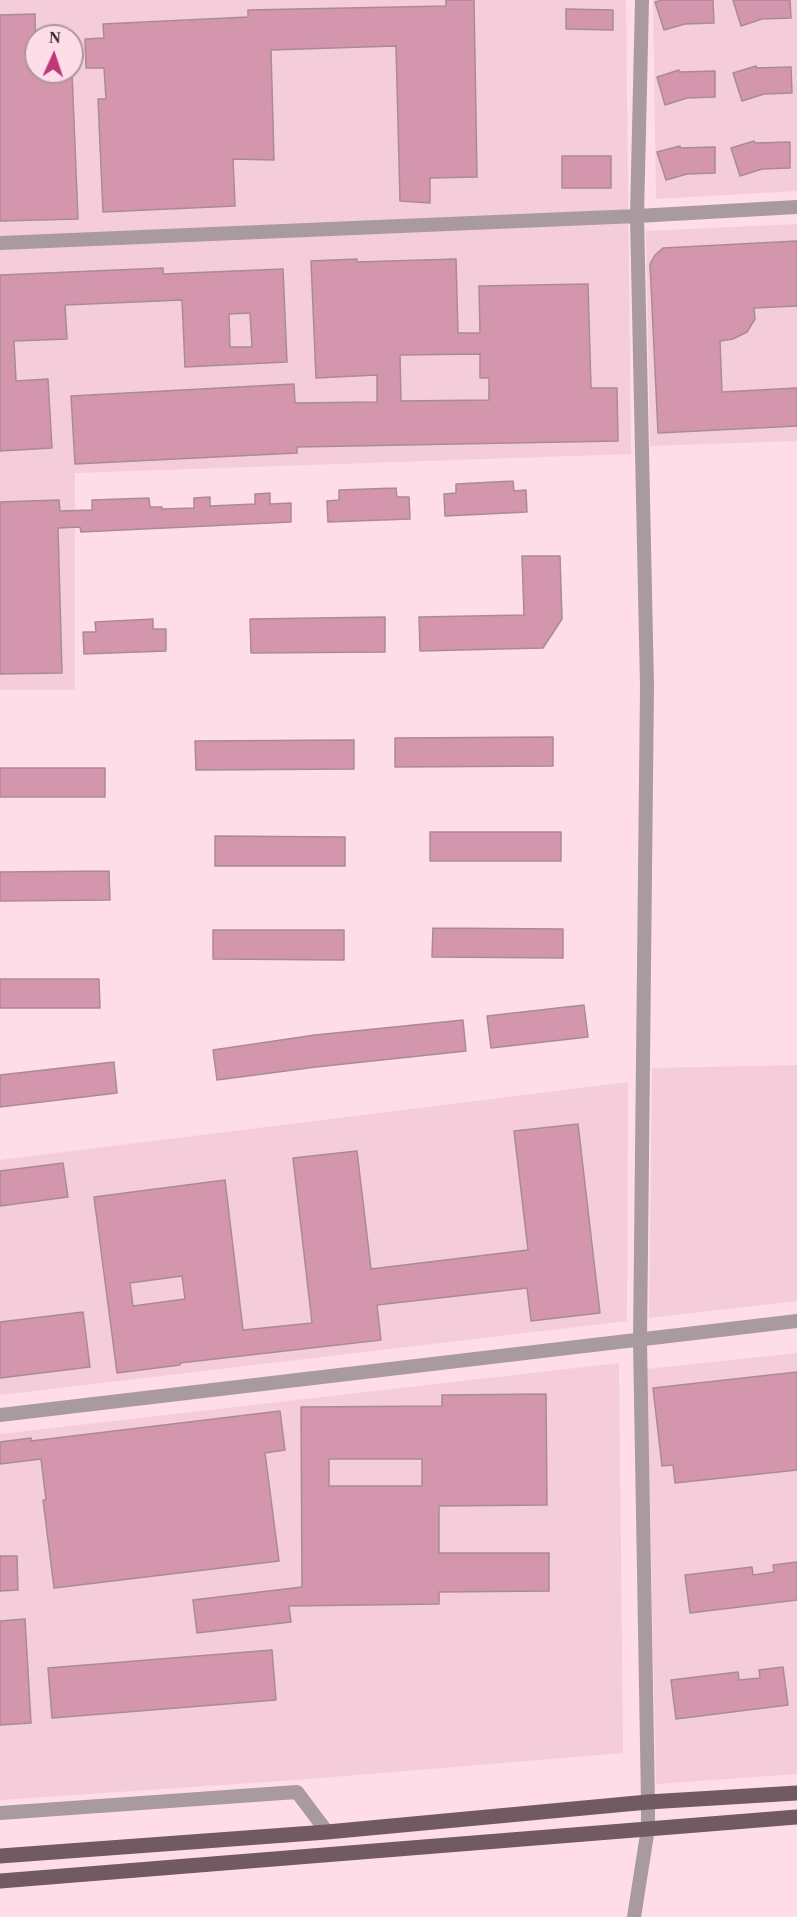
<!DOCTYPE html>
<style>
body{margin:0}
#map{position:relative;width:797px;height:1917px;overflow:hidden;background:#fedde8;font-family:Georgia,serif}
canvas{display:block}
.north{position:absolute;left:24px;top:24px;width:60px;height:60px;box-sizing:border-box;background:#fedde8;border:2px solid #ae969e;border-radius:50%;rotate:3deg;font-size:16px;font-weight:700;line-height:24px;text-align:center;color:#372b2f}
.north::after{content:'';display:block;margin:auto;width:21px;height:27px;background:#bf3979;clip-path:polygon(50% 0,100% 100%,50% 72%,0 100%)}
</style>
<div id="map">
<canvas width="797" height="1917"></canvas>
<div class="north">N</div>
</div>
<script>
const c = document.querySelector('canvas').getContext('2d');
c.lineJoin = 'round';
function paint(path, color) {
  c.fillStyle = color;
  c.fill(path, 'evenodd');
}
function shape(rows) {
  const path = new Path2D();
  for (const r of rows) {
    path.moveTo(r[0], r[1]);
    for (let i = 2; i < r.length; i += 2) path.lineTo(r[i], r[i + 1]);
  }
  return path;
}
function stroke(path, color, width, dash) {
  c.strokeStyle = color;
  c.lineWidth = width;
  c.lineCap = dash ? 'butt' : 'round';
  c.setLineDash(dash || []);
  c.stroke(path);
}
paint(shape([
 [0,0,626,0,631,454,75,473,75,690,0,690],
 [36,36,72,36,72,72,36,72],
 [653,0,797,0,797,191,656,199],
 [797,224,797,441,650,446,646,231],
 [797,1065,797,1301,649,1318,652,1068],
 [628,1082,627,1321,0,1395,0,1160],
 [797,1353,797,1774,656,1784,647,1369],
 [619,1363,623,1753,296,1780,0,1800,0,1434]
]), '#f4ccda');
const building = shape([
 [446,0,474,0,477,177,430,178,430,203,400,201,396,46,271,50,274,160,233,159,235,206,103,212,98,99,106,99,104,68,86,68,85,39,104,38,103,24,248,17,248,10,446,6,446,0],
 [663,0,713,0,714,23,685,24,664,30,655,2,663,0],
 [733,0,790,0,791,18,762,19,741,26,733,0],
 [566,9,613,10,613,30,566,29,566,9],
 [35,14,36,72,72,72,78,219,0,221,0,15,35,14],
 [756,66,757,68,791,67,792,93,764,94,742,101,733,73,756,66],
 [679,70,680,72,715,71,715,97,687,98,665,105,657,77,679,70],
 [754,141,755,143,790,142,790,168,762,169,740,176,731,148,754,141],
 [680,146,680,148,715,147,715,173,687,174,666,180,657,152,680,146],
 [562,156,611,156,611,188,562,188,562,156],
 [797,241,797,306,754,308,755,319,747,332,733,339,720,341,722,392,797,388,797,426,658,433,650,264,655,255,663,248,797,241],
 [357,259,357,262,456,259,458,333,480,333,479,286,588,284,591,388,617,388,618,441,297,447,297,453,75,464,71,396,294,384,295,403,377,402,377,375,316,378,311,261,357,259],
 [480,354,480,378,489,378,489,400,401,401,400,355,480,354],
 [163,268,163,274,283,269,287,362,185,367,182,300,65,305,67,339,14,341,16,381,48,379,52,448,0,451,0,275,163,268],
 [250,313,252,347,230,347,229,314,250,313],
 [513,481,514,491,526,490,527,512,445,516,444,494,456,493,456,484,513,481],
 [396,488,397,497,409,497,410,519,328,522,327,501,339,500,339,490,396,488],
 [270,493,270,504,291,503,291,522,81,532,80,527,58,528,62,673,0,674,0,502,59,500,60,511,92,510,92,500,149,498,150,507,162,507,162,509,194,508,194,498,210,497,210,506,255,504,255,494,270,493],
 [522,556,560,556,562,619,543,648,420,651,419,617,524,615,522,556],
 [385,617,385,652,251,653,250,619,385,617],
 [153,619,153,629,166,629,166,651,84,654,83,632,96,632,95,622,153,619],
 [553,737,553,766,395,767,395,738,553,737],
 [354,740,354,769,196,770,195,741,354,740],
 [0,768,105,768,105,797,0,797,0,768],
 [430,832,561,832,561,861,430,861,430,832],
 [215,836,345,837,345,866,215,866,215,836],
 [109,871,110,900,0,901,0,872,109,871],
 [433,928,563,929,563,958,432,957,433,928],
 [213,930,344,930,344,960,213,959,213,930],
 [0,979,99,979,100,1008,0,1008,0,979],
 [584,1005,588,1037,491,1048,487,1016,584,1005],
 [463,1020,466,1051,316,1067,217,1080,213,1050,315,1035,463,1020],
 [114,1062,117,1093,0,1107,0,1075,114,1062],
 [578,1124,600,1313,531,1321,527,1288,377,1305,381,1340,180,1363,180,1365,117,1373,94,1197,225,1180,243,1330,312,1323,293,1158,357,1151,371,1269,528,1250,514,1131,578,1124],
 [182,1276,185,1299,133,1306,130,1283,182,1276],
 [63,1163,68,1197,0,1206,0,1171,63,1163],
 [83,1312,90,1367,0,1378,0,1322,83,1312],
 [797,1372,797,1470,675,1483,673,1465,662,1466,653,1388,797,1372],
 [546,1394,547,1505,439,1506,439,1553,549,1553,549,1591,439,1592,439,1604,289,1606,291,1622,197,1633,193,1600,302,1587,301,1407,442,1406,442,1395,546,1394],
 [329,1459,422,1459,422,1486,329,1486,329,1459],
 [280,1411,285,1450,265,1453,279,1561,54,1588,43,1500,46,1500,41,1459,0,1464,0,1442,31,1438,31,1441,280,1411],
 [0,1556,17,1556,18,1590,0,1591,0,1556],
 [797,1562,797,1600,690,1613,685,1575,752,1567,753,1575,774,1572,773,1565,797,1562],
 [25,1619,31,1723,0,1725,0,1621,25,1619],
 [272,1650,276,1700,52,1718,48,1668,272,1650],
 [783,1667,788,1705,676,1719,671,1680,738,1672,739,1680,760,1678,759,1670,783,1667]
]);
paint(building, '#d396ad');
stroke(building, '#a98b95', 1.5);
stroke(shape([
 [0,243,637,216,797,207],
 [0,1415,797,1321],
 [0,1813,297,1792,327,1832],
 [634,1917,648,1828,648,1802,640,1341,647,686,637,216,642,0]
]), '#a89a9e', 14);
stroke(shape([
 [0,1856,327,1832,648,1802,797,1793],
 [0,1881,797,1817]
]), '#725a62', 15);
</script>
